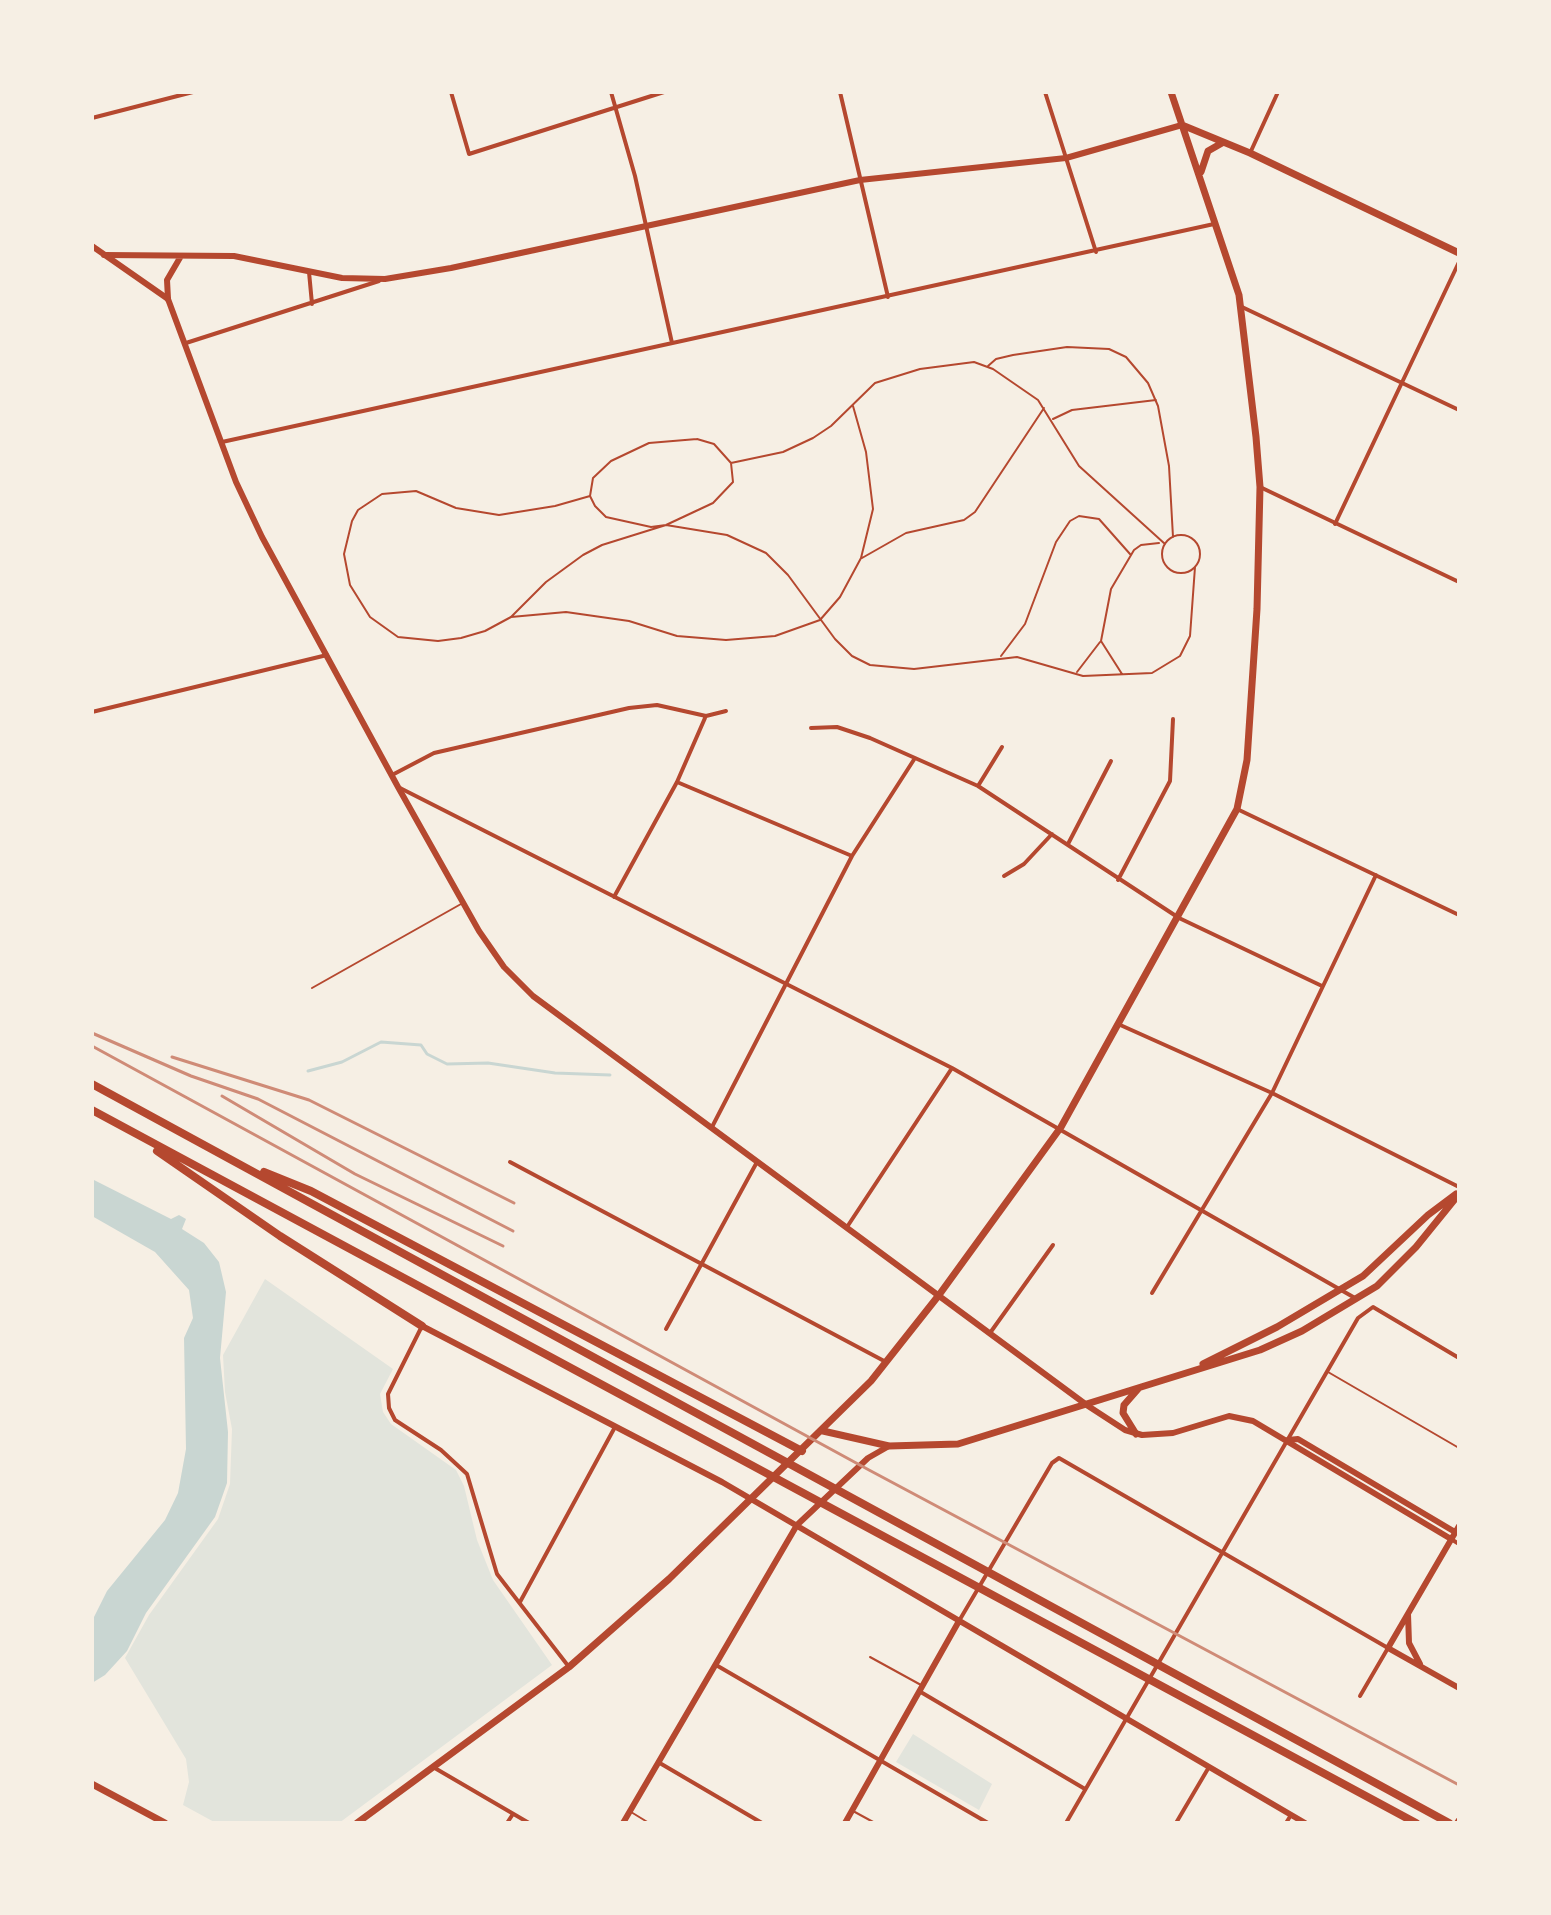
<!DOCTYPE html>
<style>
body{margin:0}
#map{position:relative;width:1551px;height:1915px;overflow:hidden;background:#f6efe4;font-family:"PT Sans",sans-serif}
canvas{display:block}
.frame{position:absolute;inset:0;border:94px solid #f6efe4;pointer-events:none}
</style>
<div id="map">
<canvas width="1551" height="1915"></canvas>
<div class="frame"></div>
</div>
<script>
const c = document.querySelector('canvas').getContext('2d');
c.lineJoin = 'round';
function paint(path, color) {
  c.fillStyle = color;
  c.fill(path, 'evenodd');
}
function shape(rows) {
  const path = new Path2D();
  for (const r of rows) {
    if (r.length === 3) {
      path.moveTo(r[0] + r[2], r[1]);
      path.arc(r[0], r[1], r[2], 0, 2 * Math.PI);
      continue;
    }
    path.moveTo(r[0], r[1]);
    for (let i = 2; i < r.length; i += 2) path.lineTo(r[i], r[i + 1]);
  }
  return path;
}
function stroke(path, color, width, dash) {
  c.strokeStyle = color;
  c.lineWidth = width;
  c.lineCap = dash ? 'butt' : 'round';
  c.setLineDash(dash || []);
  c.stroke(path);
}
paint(shape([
 [265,1279,393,1369,380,1394,383,1412,391,1424,456,1470,464,1486,477,1540,493,1580,552,1665,339,1823,216,1823,183,1805,189,1782,186,1759,125,1658,149,1615,218,1519,230,1484,232,1429,225,1392,223,1355],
 [913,1734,992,1784,979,1810,896,1762]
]), '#e2e4dc');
paint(shape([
 [92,1179,171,1219,179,1215,186,1219,182,1229,204,1243,219,1262,226,1292,220,1358,228,1432,227,1483,215,1517,146,1613,127,1651,105,1675,92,1683,92,1621,107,1591,165,1520,178,1493,186,1449,184,1338,193,1318,189,1290,155,1252,92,1216]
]), '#c9d6d2');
stroke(shape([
 [308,1071,342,1062,381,1042,421,1045,427,1054,447,1064,488,1063,555,1073,610,1075]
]), '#c9d6d2', 3);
stroke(shape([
 [988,366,996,359,1013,355,1067,347,1109,349,1126,357,1148,383,1158,406,1169,466,1173,537],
 [1053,419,1072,410,1156,400],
 [697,439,714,444,731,463,733,482,713,503,666,525,651,527,606,517,595,506,590,496,593,478,611,461,649,443,697,439],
 [731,463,783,452,813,438,831,426,875,383,920,369,974,362,993,369,1038,400,1079,466,1165,544],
 [590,496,555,506,499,515,456,508,416,491,382,494,358,510,352,521,344,554,350,585,370,617,398,637,438,641,461,638,485,631,511,617,546,582,583,555,602,545,666,525,727,535,766,553,788,575,835,639,852,656,870,665,914,669,1017,657,1083,676,1152,673,1180,656,1190,636,1195,567],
 [1181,554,19],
 [862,558,906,533,964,520,975,512,1044,408],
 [511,617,566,612,629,621,677,636,726,640,775,636,820,620,840,597,861,558,873,509,866,452,853,406],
 [1001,656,1025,624,1056,542,1070,521,1079,516,1099,519,1130,554],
 [1077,672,1100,642],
 [1122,674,1101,641,1111,589,1134,550,1141,545,1159,543],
 [312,988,461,904],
 [1328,1372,1459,1448],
 [870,1657,921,1685],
 [853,1811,875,1823],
 [631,1812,649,1823]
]), '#b5482f', 2);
stroke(shape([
 [451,92,469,154,664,92],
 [611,92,635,176,672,343],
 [840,92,888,297],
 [1045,92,1096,252],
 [92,118,193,92],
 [1251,151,1278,92],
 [309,272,312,304],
 [1242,307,1459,410],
 [186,343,379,281],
 [222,442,1214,224],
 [1260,487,1459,582],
 [1335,524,1459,262],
 [92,712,327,655],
 [811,728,837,727,870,738,978,786,1179,918,1322,986],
 [392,775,434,753,629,708,657,705,706,716,726,711],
 [677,782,852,856],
 [978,786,1002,747],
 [400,788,952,1068,1355,1298],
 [1237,809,1459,915],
 [1068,844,1111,761],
 [1004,876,1024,864,1052,834],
 [1118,880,1170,781,1173,719],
 [614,897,677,782,705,718],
 [1118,1024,1272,1093,1459,1187],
 [712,1127,852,856,915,758],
 [510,1162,886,1362],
 [847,1227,952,1068],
 [1152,1293,1272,1093,1376,875],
 [422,1326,388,1394,389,1408,395,1420,441,1450,467,1474,497,1574,569,1667],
 [666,1329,757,1162],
 [990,1333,1053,1245],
 [1451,1539,1459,1544],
 [520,1602,615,1427],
 [959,1621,1052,1463,1059,1458,1388,1648,1360,1696],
 [716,1665,988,1823],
 [919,1691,1085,1789],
 [658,1762,762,1823],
 [433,1767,529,1823],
 [507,1823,513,1814],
 [1066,1823,1358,1318,1373,1307,1459,1358],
 [1176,1823,1209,1767],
 [1286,1823,1291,1815]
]), '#b5482f', 4);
stroke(shape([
 [104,255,234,256,342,278,385,279,451,268,860,180,1066,158,1182,125],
 [168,299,167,280,181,256],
 [422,1326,722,1482,1305,1823],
 [1085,1404,1125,1430,1142,1435,1173,1433,1229,1416,1253,1421,1451,1539],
 [1288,1440,1298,1439,1455,1532],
 [1459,1526,1388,1648,1459,1688],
 [1408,1614,1409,1643,1420,1664],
 [623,1823,797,1525,868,1458,889,1446],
 [845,1823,959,1621],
 [1457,1823,1459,1820]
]), '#b5482f', 6);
stroke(shape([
 [92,246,168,299,236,482,262,537,398,787,479,931,504,967,533,996,1084,1403]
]), '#b5482f', 6);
stroke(shape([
 [1182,125,1250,153,1459,253],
 [1201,172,1208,151,1222,143],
 [1203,1364,1277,1327,1363,1276,1428,1215,1456,1194],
 [823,1431,889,1446,958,1444,1260,1350,1302,1331,1377,1286,1416,1247,1459,1194],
 [1136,1434,1123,1413,1124,1405,1138,1389],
 [92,1784,165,1823],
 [357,1823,569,1667,669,1579,871,1381,939,1295,1061,1127,1237,809,1247,760,1257,609,1260,487,1256,437,1239,295,1171,92]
]), '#b5482f', 7);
stroke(shape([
 [92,1084,1449,1823],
 [92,1110,1416,1823],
 [157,1151,280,1236,422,1326],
 [264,1172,311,1191,802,1451]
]), '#b5482f', 8);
stroke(shape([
 [92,1033,191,1076,258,1099,513,1231],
 [92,1046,869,1470,1459,1785],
 [172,1057,309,1100,514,1203],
 [222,1096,355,1174,503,1246]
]), '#cf8b77', 3);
</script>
